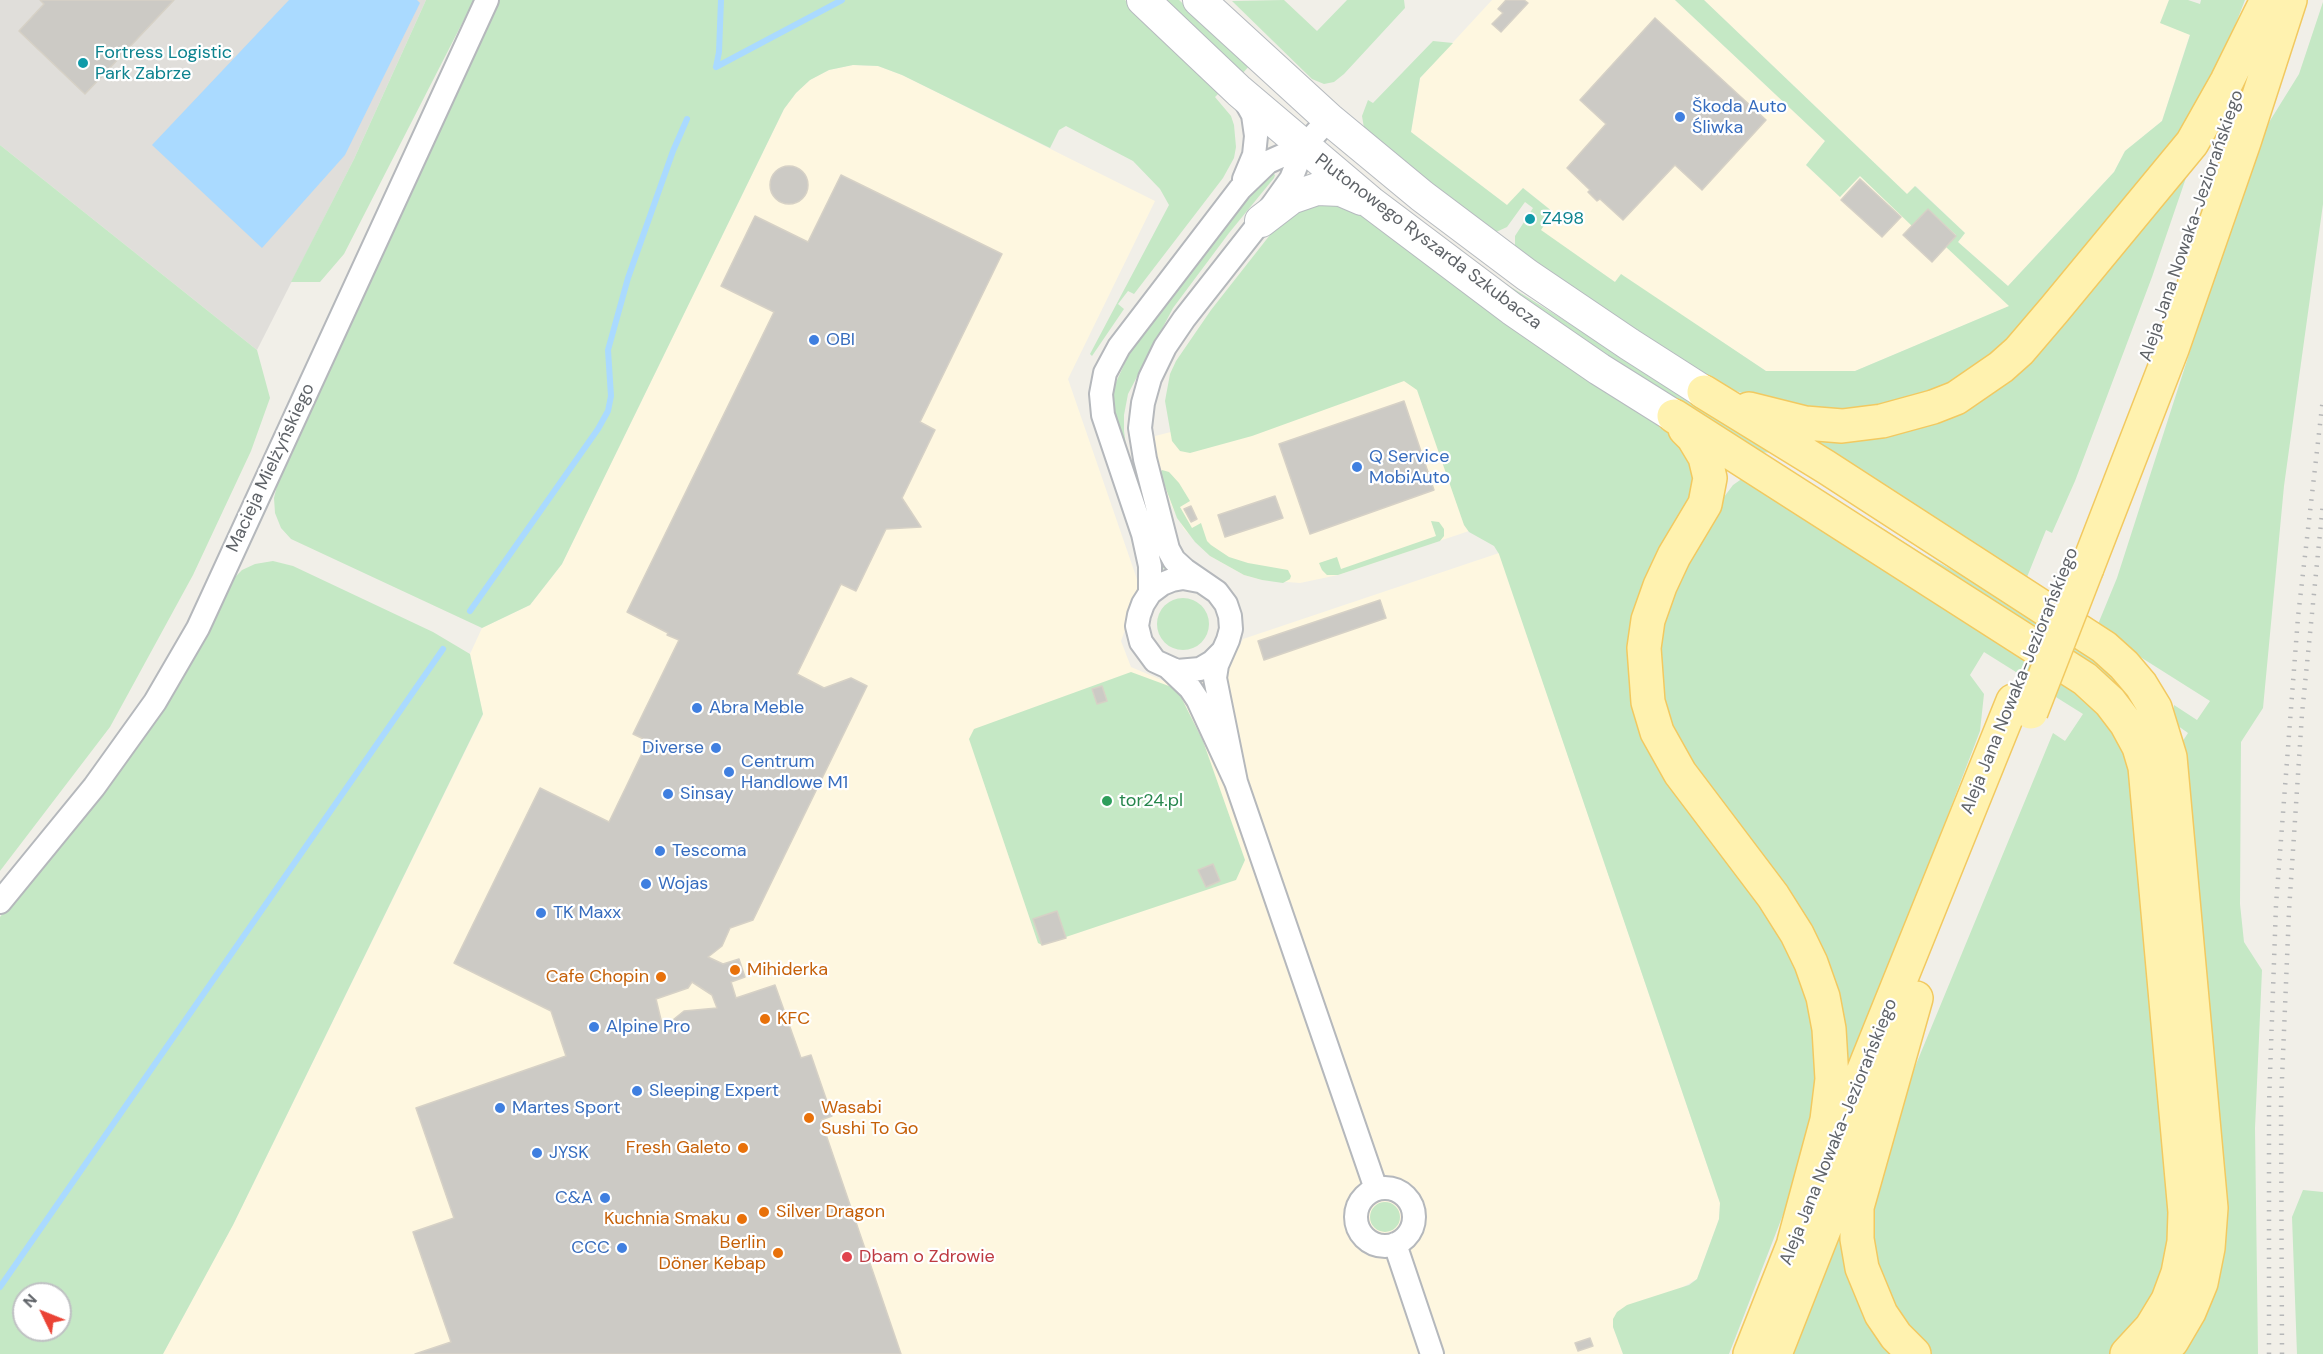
<!DOCTYPE html>
<meta charset="utf-8">
<style>
body{margin:0}
#map{position:relative;width:2323px;height:1354px;overflow:hidden;background:#f1efe8;font-family:"DM Sans",sans-serif}
canvas{display:block}
.north{position:absolute;left:12px;top:1282px;width:60px;height:60px;box-sizing:border-box;background:#fff;border:2px solid #bfc1c3;border-radius:50%;rotate:313deg;font-size:16px;font-weight:700;line-height:24px;text-align:center;color:#5f6368}
.north::after{content:'';display:block;margin:auto;width:21px;height:27px;background:#ea4335;clip-path:polygon(50% 0,100% 100%,50% 72%,0 100%)}
</style>
<div id="map">
<canvas width="2323" height="1354"></canvas>
<div class="north">N</div>
</div>
<script>
const c = document.querySelector('canvas').getContext('2d');
c.lineJoin = 'round';
function paint(path, color) {
  c.fillStyle = color;
  c.fill(path, 'evenodd');
}
function shape(rows) {
  const path = new Path2D();
  for (const r of rows) {
    if (r.length === 3) {
      path.moveTo(r[0] + r[2], r[1]);
      path.arc(r[0], r[1], r[2], 0, 2 * Math.PI);
      continue;
    }
    path.moveTo(r[0], r[1]);
    for (let i = 2; i < r.length; i += 2) path.lineTo(r[i], r[i + 1]);
  }
  return path;
}
function stroke(path, color, width, dash) {
  c.strokeStyle = color;
  c.lineWidth = width;
  c.lineCap = dash ? 'butt' : 'round';
  c.setLineDash(dash || []);
  c.stroke(path);
}
function write(font, color, halo, rows, align = 'center') {
  c.font = font + ' "DM Sans",sans-serif';
  c.lineWidth = 4.5;
  c.setLineDash([]);
  c.textBaseline = 'middle';
  c.strokeStyle = halo;
  c.fillStyle = color;
  for (const [text, x, y, turn = 0] of rows) {
    c.save();
    c.translate(x, y);
    c.rotate((+turn || 0) * Math.PI / 180);
    c.textAlign = isNaN(turn) ? turn : align;
    if (halo) c.strokeText(text, 0, 0);
    c.fillText(text, 0, 0);
    c.restore();
  }
}
paint(shape([
 [1492,0,1675,0,1825,141,1806,165,1840,197,1860,176,1912,225,1928,209,1956,236,1947,247,2010,306,1855,371,1766,371,1621,275,1615,282,1540,230,1553,212,1523,188,1508,206,1411,132,1420,78],
 [1704,0,2169,0,2161,23,2190,34,2162,121,2125,151,2114,172,2008,286,1958,242,1965,233,1916,186,1908,195],
 [853,65,878,66,902,75,1155,201,1068,379,1140,588,1121,641,1131,667,1183,689,1225,674,1243,639,1499,553,1720,1203,1719,1219,1697,1279,1613,1327,1623,1354,163,1354,233,1225,483,715,470,654,482,628,530,605,562,564,784,109,796,93,810,80,829,70],
 [1410,363,1475,529,1338,575,1300,583,1262,580,1244,575,1210,556,1184,529,1172,507,1160,473,1156,457,1155,436,1242,414]
]), '#fef7e0');
paint(shape([
 [0,0,426,0,354,159,257,350,0,145]
]), '#e0deda');
paint(shape([
 [426,0,474,0,344,254,320,282,291,282,354,159],
 [499,0,1125,0,1220,92,1215,97,1231,116,1234,125,1236,147,1234,158,1223,178,1134,294,1128,291,1118,304,1124,309,1092,356,1090,354,1169,205,1160,189,1133,161,1066,126,1059,130,1050,148,902,75,878,66,853,65,829,70,810,80,796,93,784,109,562,564,530,605,482,628,291,539,281,528,275,513,274,498,280,473],
 [1162,0,1179,0,1250,65,1242,74],
 [1284,0,1317,31,1347,0,1404,0,1405,8,1344,74,1334,82,1324,84,1312,79,1232,1],
 [1675,0,1704,0,1907,194,1915,186,1965,233,1958,242,2008,286,2114,172,2125,151,2162,121,2190,35,2160,23,2169,0,2188,0,2200,4,2201,0,2245,0,2207,98,2032,321,1966,380,1853,416,1760,399,1733,390,1698,372,1515,249,1515,236,1533,208,1525,202,1507,227,1494,233,1408,167,1364,128,1362,116,1368,100,1373,103,1433,41,1453,43,1420,78,1411,132,1507,205,1523,188,1553,212,1541,230,1615,282,1621,274,1766,371,1855,371,2009,306,1946,247,1956,235,1928,209,1912,226,1860,176,1840,197,1806,165,1825,141],
 [2323,2,2323,204,2284,486,2263,708,2241,742,2240,904,2244,942,2262,970,2255,1128,2258,1354,2171,1354,2177,750,2188,733,2174,723,2174,705,2197,720,2210,701,2096,629,2117,578,2258,140,2299,74],
 [0,145,257,350,270,398,251,451,193,575,110,727,0,871],
 [2189,169,2152,277,2075,481,2052,533,2046,530,2025,582,1787,428,1933,417],
 [1273,173,1275,175,1274,178,1229,233,1173,308,1128,394,1124,415,1124,431,1126,446,1167,565,1162,570,1111,410,1112,391,1129,354,1198,260,1262,179],
 [1344,202,1664,425,1699,468,1633,676,1765,903,1805,978,1823,1080,1786,1207,1729,1354,1623,1354,1613,1327,1613,1319,1617,1312,1627,1305,1689,1285,1697,1279,1719,1219,1720,1203,1499,554,1494,546,1469,532,1464,525,1417,390,1404,381,1252,436,1190,453,1180,451,1172,441,1165,401,1170,374,1176,361,1211,310,1277,226,1299,206],
 [1489,272,1511,287,1777,453,1757,452,1564,329],
 [1162,470,1169,472,1179,483,1190,501,1180,507,1192,528,1201,523,1207,541,1211,545,1229,557,1248,563,1288,570,1291,576,1290,579,1283,583,1262,580,1244,575,1210,556,1195,542,1177,518,1160,473],
 [1743,478,2096,703,2129,750,2176,1213,2158,1302,2116,1349,2109,1354,1929,1354,1875,1282,1869,1209,1893,1120,2053,733,2065,741,2083,714,1984,652,1970,675,1984,694,1980,731,1844,1086,1839,1014,1686,767,1656,688,1658,621,1718,505,1733,485],
 [1868,519,1923,554,1991,591,2091,652,2139,699,1864,524],
 [1431,521,1439,522,1444,529,1444,536,1440,541,1338,575,1327,575,1322,570,1319,563,1337,557,1341,569,1436,536],
 [273,561,293,566,433,632,470,654,483,714,233,1225,163,1354,0,1354,0,917,89,807,231,581,242,570,255,564],
 [24,1294,60,1294,60,1330,24,1330],
 [1183,624,26],
 [1131,672,1177,689,1203,741,1245,860,1236,880,1042,945,1038,943,969,739,974,729],
 [2303,1190,2323,1192,2323,1354,2297,1354,2292,1217],
 [1385,1217,15],
 [1841,1226,1899,1354,1791,1354]
]), '#c5e8c5');
paint(shape([
 [289,0,417,0,420,3,345,155,262,248,152,145]
]), '#aadaff');
stroke(shape([
 [716,67,842,0],
 [716,67,719,52,721,0],
 [470,611,598,429,608,411,611,396,608,350,628,278,673,151,687,119],
 [0,1287,443,649]
]), '#aadaff', 6);
const building = shape([
 [40,0,174,0,85,94,19,31,44,4,40,0],
 [1506,0,1524,0,1528,3,1501,32,1492,24,1503,13,1498,9,1506,0],
 [1655,18,1766,120,1702,190,1675,165,1623,220,1600,199,1597,201,1588,192,1590,190,1567,168,1606,124,1580,100,1655,18],
 [789,185,19],
 [841,175,1002,254,920,422,935,430,902,498,921,527,886,529,856,591,841,584,797,674,824,688,851,678,867,686,753,920,730,928,722,946,708,957,723,964,739,959,745,977,731,982,736,998,775,985,801,1058,811,1055,832,1116,821,1120,901,1354,415,1354,451,1342,413,1232,454,1218,416,1108,566,1056,551,1011,454,963,540,788,609,822,626,787,648,741,633,734,679,640,667,635,668,633,627,612,774,312,721,286,755,216,808,242,841,175],
 [692,982,712,995,717,1008,684,1011,663,1028,656,999,688,988,692,982],
 [1860,179,1901,217,1882,237,1841,200,1860,179],
 [1928,209,1956,236,1932,262,1903,235,1928,209],
 [1404,401,1434,490,1310,534,1279,444,1404,401],
 [1275,496,1283,518,1225,537,1218,515,1275,496],
 [1191,506,1197,519,1191,522,1184,509,1191,506],
 [1380,600,1386,618,1264,660,1258,641,1380,600],
 [1102,686,1107,701,1097,704,1092,689,1102,686],
 [1213,864,1220,881,1206,887,1198,870,1213,864],
 [1057,911,1066,938,1042,945,1033,919,1057,911],
 [1590,1338,1593,1346,1578,1351,1575,1343,1590,1338]
]);
paint(building, '#cccac5');
stroke(building, '#d6d1c6', 1.5);
const street = shape([
 [1243,97,1253,115,1256,136,1254,155,1244,179],
 [1199,581,1183,578,1172,580,1162,584,1150,593,1143,604,1139,615,1137,626,1141,642,1155,661,1177,671,1200,669,1212,662,1223,651],
 [1150,593,1150,566,1143,534,1103,415,1101,394,1105,373,1119,347,1240,189,1268,162,1304,146],
 [1169,668,1190,688,1198,700,1236,782,1376,1189],
 [1236,782,1215,678,1217,665,1228,640,1231,629,1230,616,1226,604,1217,592,1185,570,1174,560,1168,549,1145,459,1140,428,1143,403,1150,378,1165,347,1184,319,1261,221,1291,179,1304,146,1329,119],
 [0,902,94,787,155,702,198,628,487,0],
 [1385,1217,29],
 [1395,1244,1432,1354]
]);
const secondary = shape([
 [1143,0,1239,91,1370,202,1512,309,1599,369,1674,416],
 [1199,0,1329,119,1422,196,1527,275,1629,344,1704,392],
 [1261,221,1291,198,1317,189,1341,190,1362,199]
]);
const primary = shape([
 [1704,392,1826,467,2104,647,2124,665,2141,685,2155,708,2170,757,2211,1208,2208,1248,2201,1283,2189,1312,2172,1341,2160,1354],
 [1749,409,1805,423,1842,426,1882,421,1933,407,1956,398,2001,367,2019,351,2054,310,2192,143,2227,81,2267,0],
 [1674,416,2085,679,2110,702,2126,723,2139,747,2145,767,2185,1212,2184,1242,2178,1273,2168,1300,2151,1328,2127,1354],
 [1685,429,1693,437,1705,457,1710,478,1705,504,1674,556,1660,586,1648,620,1644,648,1648,702,1657,732,1680,773,1773,896,1797,934,1811,963,1823,997,1829,1029,1832,1079,1827,1120,1794,1242],
 [2087,568,2172,349,2244,142,2290,0],
 [1836,1139,2013,701],
 [1750,1354,1802,1223],
 [1775,1354,1870,1113],
 [1914,1354,1896,1336,1881,1314,1862,1268,1857,1239,1857,1207,1916,998]
]);
stroke(street, '#b5b8bc', 26);
stroke(secondary, '#b6babf', 34);
stroke(primary, '#f2c960', 36);
stroke(street, '#fff', 22);
stroke(secondary, '#fff', 32);
stroke(primary, '#fff2af', 33);
stroke(shape([
 [2269,1354,2269,1103,2276,905,2298,617,2323,398],
 [2282,1354,2281,1103,2289,911,2302,714,2323,503]
]), '#b6b7b8', 4.5, [1.5, 8]);
const primaryBridge = shape([
 [2031,712,2087,568]
]);
stroke(primaryBridge, '#f2c960', 36, []);
stroke(primaryBridge, '#fff2af', 33);
for (const [x, y, r, color] of [
 [83,63,6,"#0f9aa8"],
 [1680,117,6,"#3f7fe0"],
 [1530,219,6,"#0f9aa8"],
 [814,340,6,"#3f7fe0"],
 [1357,467,6,"#3f7fe0"],
 [697,708,6,"#3f7fe0"],
 [716,748,6,"#3f7fe0"],
 [729,772,6,"#3f7fe0"],
 [668,794,6,"#3f7fe0"],
 [1107,801,6,"#2e9e5b"],
 [660,851,6,"#3f7fe0"],
 [646,884,6,"#3f7fe0"],
 [541,913,6,"#3f7fe0"],
 [735,970,6,"#e8710a"],
 [661,977,6,"#e8710a"],
 [765,1019,6,"#e8710a"],
 [594,1027,6,"#3f7fe0"],
 [637,1091,6,"#3f7fe0"],
 [500,1108,6,"#3f7fe0"],
 [809,1118,6,"#e8710a"],
 [743,1148,6,"#e8710a"],
 [537,1153,6,"#3f7fe0"],
 [605,1198,6,"#3f7fe0"],
 [764,1212,6,"#e8710a"],
 [742,1219,6,"#e8710a"],
 [622,1248,6,"#3f7fe0"],
 [778,1253,6,"#e8710a"],
 [847,1257,6,"#e0444e"]
]) {
  const dot = new Path2D();
  dot.arc(x, y, r, 0, 2 * Math.PI);
  c.fillStyle = color;
  c.fill(dot);
  stroke(dot, '#fff', 2);
}
write('18px', '#0d838f', '#fff', [
 ["Fortress Logistic",95,53],
 ["Park Zabrze",95,74],
 ["Z498",1542,219]
], 'left');
write('18px', '#366cbe', '#fff', [
 ["Škoda Auto",1692,107],
 ["Śliwka",1692,128],
 ["OBI",826,340],
 ["Q Service",1369,457],
 ["MobiAuto",1369,478],
 ["Abra Meble",709,708],
 ["Diverse",704,748,"right"],
 ["Centrum",741,762],
 ["Handlowe M1",741,783],
 ["Sinsay",680,794],
 ["Tescoma",672,851],
 ["Wojas",658,884],
 ["TK Maxx",553,913],
 ["Alpine Pro",606,1027],
 ["Sleeping Expert",649,1091],
 ["Martes Sport",512,1108],
 ["JYSK",549,1153],
 ["C&A",593,1198,"right"],
 ["CCC",610,1248,"right"]
], 'left');
write('18px', '#5f6368', '#fff', [
 ["Aleja Jana Nowaka-Jeziorańskiego",2192,226,-71],
 ["Plutonowego Ryszarda Szkubacza",1428,242,37],
 ["Macieja Mielżyńskiego",271,468,-65],
 ["Aleja Jana Nowaka-Jeziorańskiego",2020,681,-68],
 ["Aleja Jana Nowaka-Jeziorańskiego",1839,1132,-68]
]);
write('18px', '#27864d', '#fff', [
 ["tor24.pl",1119,801]
], 'left');
write('18px', '#c56008', '#fff', [
 ["Mihiderka",747,970],
 ["Cafe Chopin",649,977,"right"],
 ["KFC",777,1019],
 ["Wasabi",821,1108],
 ["Sushi To Go",821,1129],
 ["Fresh Galeto",731,1148,"right"],
 ["Silver Dragon",776,1212],
 ["Kuchnia Smaku",730,1219,"right"],
 ["Berlin",766,1243,"right"],
 ["Döner Kebap",766,1264,"right"]
], 'left');
write('18px', '#be3a42', '#fff', [
 ["Dbam o Zdrowie",859,1257]
], 'left');
</script>
